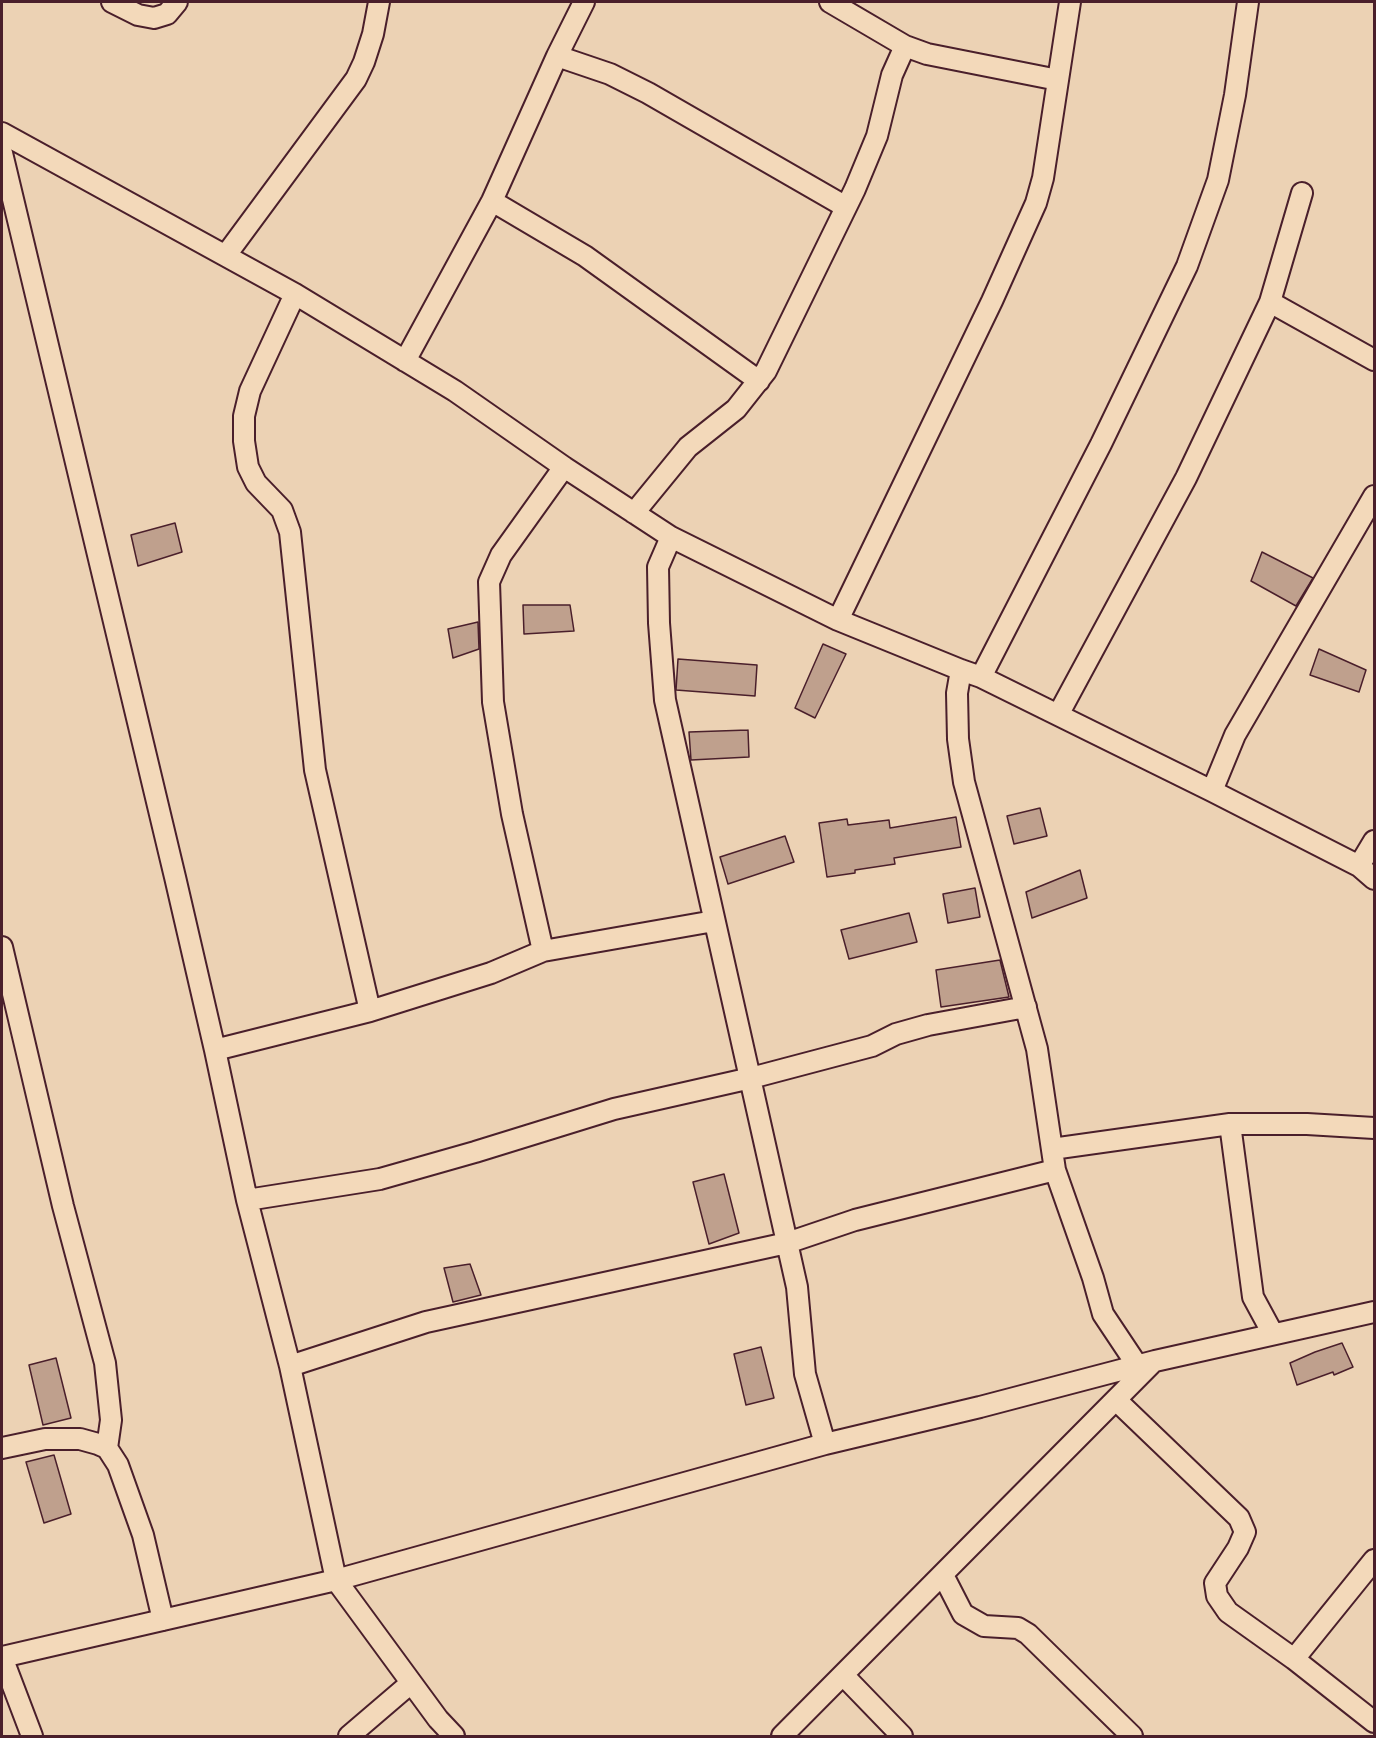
<!DOCTYPE html>
<style>
body{margin:0}
#map{position:relative;width:1376px;height:1738px;overflow:hidden;background:#ecd2b4;font-family:"Patrick Hand",sans-serif}
canvas{display:block}
.frame{position:absolute;inset:0;border:3px solid #4a1f2b;pointer-events:none}
</style>
<div id="map">
<canvas width="1376" height="1738"></canvas>
<div class="frame"></div>
</div>
<script>
const c = document.querySelector('canvas').getContext('2d');
c.lineJoin = 'round';
function paint(path, color) {
  c.fillStyle = color;
  c.fill(path, 'evenodd');
}
function shape(rows) {
  const path = new Path2D();
  for (const r of rows) {
    path.moveTo(r[0], r[1]);
    for (let i = 2; i < r.length; i += 2) path.lineTo(r[i], r[i + 1]);
  }
  return path;
}
function stroke(path, color, width, dash) {
  c.strokeStyle = color;
  c.lineWidth = width;
  c.lineCap = dash ? 'butt' : 'round';
  c.setLineDash(dash || []);
  c.stroke(path);
}
const building = shape([
 [175,523,182,552,138,566,131,535,175,523],
 [1262,552,1313,578,1296,606,1251,581,1262,552],
 [523,605,570,605,574,631,524,634,523,605],
 [478,622,479,649,453,658,448,629,478,622],
 [823,644,846,654,815,718,795,708,823,644],
 [1319,649,1366,670,1359,692,1310,675,1319,649],
 [678,659,757,665,755,696,676,690,678,659],
 [748,730,749,757,691,760,689,732,748,730],
 [1040,808,1047,836,1014,844,1007,816,1040,808],
 [956,817,961,847,894,858,895,864,855,870,855,873,827,877,819,823,847,819,848,825,889,820,890,828,956,817],
 [785,836,794,862,728,884,720,857,785,836],
 [1080,870,1087,898,1032,918,1026,892,1080,870],
 [975,888,980,917,948,923,943,894,975,888],
 [909,913,917,942,849,959,841,930,909,913],
 [1000,960,1009,997,941,1007,936,970,1000,960],
 [724,1174,739,1233,709,1244,693,1182,724,1174],
 [470,1264,481,1295,453,1302,444,1268,470,1264],
 [1342,1343,1353,1367,1334,1375,1333,1372,1297,1385,1290,1363,1315,1352,1342,1343],
 [761,1347,774,1398,746,1405,734,1354,761,1347],
 [56,1358,71,1418,43,1425,29,1365,56,1358],
 [54,1455,71,1514,44,1523,26,1462,54,1455]
]);
paint(building, '#bfa08d');
stroke(building, '#4a1f2b', 1.5);
const minor = shape([
 [112,2,138,15,154,18,167,14,177,2],
 [830,2,905,46],
 [557,56,610,74,648,93,846,207],
 [2,133,295,294,455,391,564,467,671,537,838,620,961,670,981,677,1212,791,1359,866,1374,879],
 [2,153,175,877,215,1050,247,1200,290,1366,336,1580,438,1719,454,1736],
 [492,201,585,256,759,381],
 [226,255,356,79,364,62,373,34,379,2],
 [295,294,250,391,244,416,244,441,248,467,256,483,282,510,290,532,315,770,370,1011],
 [1270,302,1374,360],
 [405,361,492,201,557,56,584,2],
 [634,513,688,447,736,409,766,371,855,189,877,136,892,75,905,46,927,54,1058,80],
 [671,537,658,567,659,623,665,700,797,1287,805,1374,825,1444],
 [838,620,992,301,1036,203,1043,178,1070,2],
 [961,670,957,693,958,739,964,782,1037,1049,1055,1170,1093,1278,1103,1314,1137,1365],
 [981,677,1101,444,1187,266,1218,180,1235,95,1248,2],
 [1058,715,1186,478,1270,302,1302,193],
 [1212,791,1235,735,1374,496],
 [1359,866,1374,841],
 [2,947,63,1206,105,1363,111,1420,107,1448],
 [543,951,512,814,493,702,489,582,501,555,564,467],
 [215,1050,370,1011,491,973,543,951,714,921],
 [1230,1124,1253,1297,1273,1334],
 [1052,1149,1230,1124,1307,1124,1374,1128],
 [247,1200,380,1179,475,1152,614,1109,751,1078,872,1046,896,1034,928,1025,1026,1007],
 [290,1366,426,1322,787,1243,855,1220,1055,1170],
 [1116,1400,1239,1518,1245,1532,1238,1548,1215,1583,1217,1596,1228,1612,1294,1659,1374,1722],
 [2,1448,45,1439,80,1439,98,1444,107,1448,118,1465,143,1535,163,1620],
 [943,1575,963,1614,984,1626,1018,1628,1028,1634,1132,1736],
 [2,1657,336,1580,825,1444,980,1407,1155,1361,1374,1312],
 [2,1657,32,1736],
 [1294,1659,1374,1560],
 [843,1675,902,1736],
 [349,1736,411,1683],
 [782,1736,1153,1362]
]);
stroke(minor, '#4a1f2b', 24);
stroke(minor, '#f3d9ba', 20);
</script>
